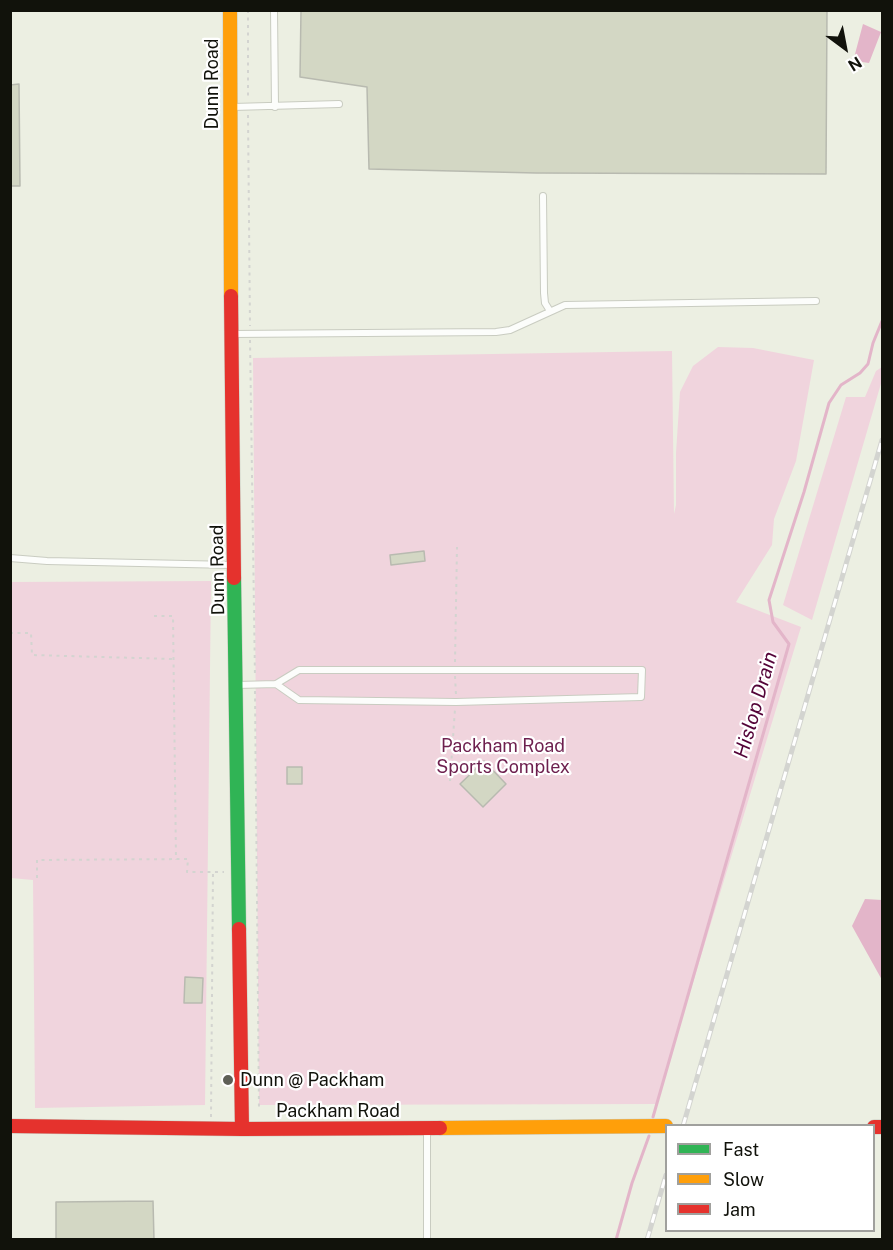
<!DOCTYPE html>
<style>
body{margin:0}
#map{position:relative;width:893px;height:1250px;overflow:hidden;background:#ecefe2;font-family:"Public Sans",sans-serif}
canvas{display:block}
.frame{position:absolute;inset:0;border:12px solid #11120b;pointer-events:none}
.legend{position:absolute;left:665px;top:1124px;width:210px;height:108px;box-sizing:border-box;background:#fff;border:2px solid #a0a09d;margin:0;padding:8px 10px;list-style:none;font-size:18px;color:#11120b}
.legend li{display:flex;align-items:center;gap:12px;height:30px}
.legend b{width:30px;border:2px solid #a0a09d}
.north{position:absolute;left:815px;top:18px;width:60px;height:60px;-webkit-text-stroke:4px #fff;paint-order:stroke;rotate:148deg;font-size:16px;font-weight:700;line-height:24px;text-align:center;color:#11120b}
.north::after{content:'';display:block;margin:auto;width:21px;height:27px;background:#11120b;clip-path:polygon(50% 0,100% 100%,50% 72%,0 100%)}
</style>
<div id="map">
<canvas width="893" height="1250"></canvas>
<div class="frame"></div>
<ul class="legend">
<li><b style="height:8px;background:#30b455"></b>Fast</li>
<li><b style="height:8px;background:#ff9f0a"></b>Slow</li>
<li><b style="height:8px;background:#e5322d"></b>Jam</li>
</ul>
<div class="north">N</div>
</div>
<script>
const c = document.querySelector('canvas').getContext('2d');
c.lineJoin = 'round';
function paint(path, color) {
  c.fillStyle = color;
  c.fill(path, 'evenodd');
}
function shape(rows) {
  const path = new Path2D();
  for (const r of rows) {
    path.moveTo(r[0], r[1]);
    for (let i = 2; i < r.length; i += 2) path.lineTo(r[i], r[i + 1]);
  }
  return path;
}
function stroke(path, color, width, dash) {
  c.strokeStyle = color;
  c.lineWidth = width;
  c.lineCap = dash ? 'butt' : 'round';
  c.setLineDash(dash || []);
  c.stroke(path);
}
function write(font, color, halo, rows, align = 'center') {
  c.font = font + ' "Public Sans",sans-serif';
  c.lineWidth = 4.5;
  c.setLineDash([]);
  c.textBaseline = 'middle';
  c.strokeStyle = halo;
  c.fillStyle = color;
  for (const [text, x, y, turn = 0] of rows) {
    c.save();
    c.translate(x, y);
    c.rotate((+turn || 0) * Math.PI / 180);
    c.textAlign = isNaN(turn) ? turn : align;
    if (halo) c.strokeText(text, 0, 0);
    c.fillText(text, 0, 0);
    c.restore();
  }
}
paint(shape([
 [718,347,753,348,814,360,796,461,774,519,772,545,736,602,801,627,656,1104,259,1105,253,358,672,351,674,514,676,505,676,453,680,392,693,366],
 [882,367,882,380,812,620,783,605,846,397,865,397,876,371],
 [211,581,205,1105,35,1108,33,880,11,878,11,582]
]), '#f0d4dd');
paint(shape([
 [863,24,881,32,869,63,862,62,855,54],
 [865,899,882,900,882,980,852,926]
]), '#e3b5c9');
stroke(shape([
 [653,1117,789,644,773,622,769,600,804,492,829,403,841,385,860,373,868,364,873,343,882,321],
 [616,1240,632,1183,649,1136]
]), '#e3b5c9', 3);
const building = shape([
 [301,10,827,10,826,174,536,173,369,169,367,87,300,77,301,10],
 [19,84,20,186,10,186,10,85,19,84],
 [424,551,425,561,391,565,390,555,424,551],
 [484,761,506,784,483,807,460,784,484,761],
 [287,767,302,767,302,784,287,784,287,767],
 [185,977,203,978,202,1003,184,1003,185,977],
 [153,1201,154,1240,56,1240,56,1202,153,1201]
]);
paint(building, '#d3d7c4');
stroke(building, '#b8bab0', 1.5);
const lane = shape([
 [274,10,275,107],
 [233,107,339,104],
 [543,196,544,293,545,303,550,311],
 [232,334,496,332,510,330,565,305,816,301],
 [10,558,47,561,232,565],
 [237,685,276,684,299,670,642,670,641,697,456,702,299,700,276,684],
 [427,1240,427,1129]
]);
const fast = shape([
 [234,578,239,929]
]);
const slow = shape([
 [230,10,231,296],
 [440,1128,666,1126]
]);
const jam = shape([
 [231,296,234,578],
 [239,929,242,1129],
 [10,1126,242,1129,440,1128],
 [874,1127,882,1127]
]);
stroke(lane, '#c9ccc1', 8);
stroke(fast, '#c9ccc1', 15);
stroke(slow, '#c9ccc1', 15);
stroke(jam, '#c9ccc1', 15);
stroke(shape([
 [248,10,248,98],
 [248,115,250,326],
 [250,340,255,677],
 [154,616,173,616,176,860],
 [10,633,31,633,32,655,173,659],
 [455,662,457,547],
 [455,676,456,695],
 [255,691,259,1111],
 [450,781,455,709],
 [37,878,37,860,188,859,187,872,224,872],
 [211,1117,213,872]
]), '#d3d4d0', 2, [3, 4.5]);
stroke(lane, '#fcfdfb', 6);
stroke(fast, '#30b455', 14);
stroke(slow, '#ff9f0a', 14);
stroke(jam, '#e5322d', 14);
const rail = shape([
 [683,1126,882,440],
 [647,1240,666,1175]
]);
stroke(rail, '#d3d4d0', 5);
stroke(rail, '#fff', 3, [9]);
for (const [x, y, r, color] of [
 [228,1080,6,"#5e5f56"]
]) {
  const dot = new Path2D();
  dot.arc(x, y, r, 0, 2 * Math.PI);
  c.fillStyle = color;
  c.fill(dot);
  stroke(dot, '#fff', 2);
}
write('18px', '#11120b', '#fff', [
 ["Dunn Road",212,84,-90],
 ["Dunn Road",218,570,-91],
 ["Packham Road",338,1111]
]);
write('18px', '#6d1f4e', '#fff', [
 ["Packham Road",503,746],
 ["Sports Complex",503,767]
]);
write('18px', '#11120b', '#fff', [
 ["Dunn @ Packham",240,1080]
], 'left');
write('italic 20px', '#540338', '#fff', [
 ["Hislop Drain",756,705,-74]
]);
</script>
